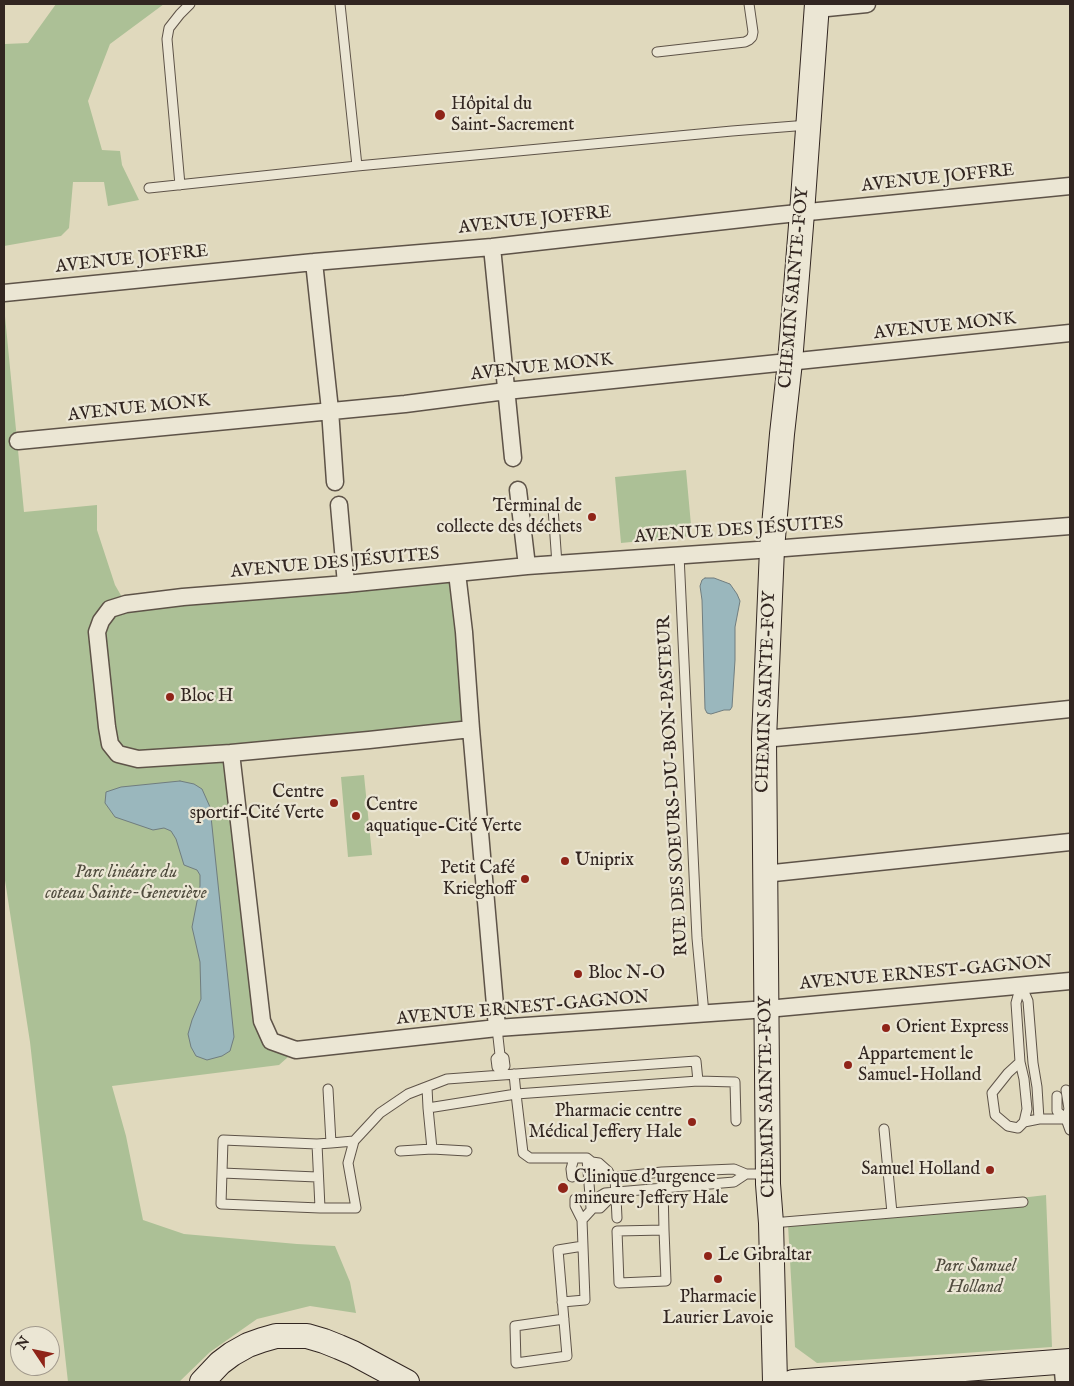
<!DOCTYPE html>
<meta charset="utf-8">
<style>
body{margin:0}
#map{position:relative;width:1074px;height:1386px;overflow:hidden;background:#e0d9bd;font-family:"IM FELL English",serif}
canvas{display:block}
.frame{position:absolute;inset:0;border:5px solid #322621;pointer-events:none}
.north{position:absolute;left:10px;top:1326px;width:50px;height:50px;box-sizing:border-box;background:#ebe6d4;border:1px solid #a1998c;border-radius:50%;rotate:304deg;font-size:14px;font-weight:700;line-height:20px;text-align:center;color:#322621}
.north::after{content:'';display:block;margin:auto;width:18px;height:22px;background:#8f2418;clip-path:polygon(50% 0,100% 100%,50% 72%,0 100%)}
</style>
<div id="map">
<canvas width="1074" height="1386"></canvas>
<div class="frame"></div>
<div class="north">N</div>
</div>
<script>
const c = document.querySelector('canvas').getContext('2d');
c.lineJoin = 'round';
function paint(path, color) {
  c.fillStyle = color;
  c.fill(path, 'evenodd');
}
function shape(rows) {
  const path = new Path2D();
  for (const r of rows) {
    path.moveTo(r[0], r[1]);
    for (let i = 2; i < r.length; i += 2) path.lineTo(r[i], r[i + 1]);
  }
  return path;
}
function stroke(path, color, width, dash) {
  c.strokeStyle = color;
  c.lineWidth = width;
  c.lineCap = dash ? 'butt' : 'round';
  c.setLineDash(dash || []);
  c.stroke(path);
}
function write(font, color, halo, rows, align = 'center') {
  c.font = font + ' "IM FELL English",serif';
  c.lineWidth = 4.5;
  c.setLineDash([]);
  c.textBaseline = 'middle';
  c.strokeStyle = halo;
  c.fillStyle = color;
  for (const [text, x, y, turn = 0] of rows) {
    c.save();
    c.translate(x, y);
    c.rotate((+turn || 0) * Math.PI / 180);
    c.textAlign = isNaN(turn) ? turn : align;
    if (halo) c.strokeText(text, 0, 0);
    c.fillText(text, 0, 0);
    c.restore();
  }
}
paint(shape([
 [56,4,164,4,110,44,88,101,102,150,120,151,122,165,139,200,108,206,104,182,73,182,69,228,61,236,4,246,4,49,5,44,28,43],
 [4,306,24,512,97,505,97,530,115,585,126,604,457,573,471,729,231,753,271,1041,296,1050,279,1065,112,1086,126,1136,143,1220,184,1234,297,1244,335,1246,350,1282,356,1313,310,1306,257,1319,210,1352,179,1382,68,1382,30,1042,4,874],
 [686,470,692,536,621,543,615,477],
 [364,775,372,855,348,857,341,777],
 [1046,1195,1052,1347,817,1363,795,1347,788,1225]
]), '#acc096');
const water = shape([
 [705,578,714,578,730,584,737,594,740,601,735,627,735,660,732,707,730,710,724,710,711,714,707,713,705,709,702,600,700,586,702,580,705,578],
 [180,781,194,784,202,789,210,807,234,1037,230,1051,222,1056,207,1060,196,1056,191,1047,188,1034,192,1020,201,999,200,962,192,927,200,886,200,875,197,870,184,865,176,839,171,831,164,828,153,830,115,817,105,803,106,792,121,787,180,781]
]);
paint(water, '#9ab7bd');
stroke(water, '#707d7f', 1);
const lane = shape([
 [340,4,357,166],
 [657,52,745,42,749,40,752,37,753,32,749,4],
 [180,185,167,39,169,28,180,14,190,4],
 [149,188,357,166,732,131,808,125],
 [553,508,557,564],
 [679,555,697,938,704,1014],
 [1021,985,1016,1003,1020,1062,1008,1073,992,1093,995,1115,1008,1126,1018,1128,1024,1122,1039,1119],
 [1021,985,1028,1001,1033,1063,1037,1087,1039,1119,1070,1119],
 [497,1028,500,1055,504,1058,505,1066,501,1071],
 [500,1055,496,1059,497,1067,501,1071,502,1075],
 [1020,1062,1024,1079,1027,1109,1024,1122],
 [698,1081,735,1082,736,1121],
 [427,1087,428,1108,516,1094,514,1074],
 [328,1089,331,1143,317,1144,223,1140,221,1204,320,1208,356,1208,348,1163,354,1141,380,1113,408,1094,447,1079,696,1061,698,1081,516,1094,523,1153,530,1158,587,1158,592,1162,599,1163,608,1171,610,1175],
 [1066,1090,1069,1109,1066,1119,1070,1130],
 [1057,1096,1057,1111,1066,1119],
 [428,1108,432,1149,467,1151],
 [884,1129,892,1213],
 [331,1143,354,1141],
 [317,1144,320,1208],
 [400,1151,432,1149],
 [587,1159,591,1208],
 [592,1162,594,1167,604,1175,615,1177,662,1172,734,1169,746,1174,766,1174],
 [662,1172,663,1187,664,1230,666,1281,619,1283,617,1231,664,1230],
 [222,1173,317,1177],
 [572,1177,571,1169,574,1158],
 [615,1177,617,1218],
 [575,1199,575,1206,582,1220],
 [593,1208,600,1208,607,1201,611,1193],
 [772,1223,1023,1202],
 [562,1302,585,1300,582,1220,593,1208,594,1202,600,1196,605,1193,734,1182,746,1174],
 [564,1319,515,1326,516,1363,567,1356,558,1250,583,1246]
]);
const street = shape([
 [817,9,867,4],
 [492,247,513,458],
 [314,262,330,410,335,482],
 [4,293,314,262,492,247,778,215,1070,186],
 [18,441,405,404,506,391,1070,333],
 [518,490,527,566],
 [339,505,346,584],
 [457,573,464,632,471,729,497,1028],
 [471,729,369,740,231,753,138,759,118,754,110,744,107,727,97,632,101,621,110,609,126,604,183,597,346,584,527,566,772,549,1070,526],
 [764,739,916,725,1070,709],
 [231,753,262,1021,271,1041,296,1050,497,1028,767,1009,1070,981],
 [764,874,1070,842],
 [1062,1362,1064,1382]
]);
const secondary = shape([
 [202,1382,220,1363,232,1354,248,1345,262,1340,276,1336,307,1336,324,1341,339,1347,353,1353,407,1382],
 [775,1382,771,1223,768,1184,764,739,772,549,782,434,790,362,802,213,817,4],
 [793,1382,1070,1361]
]);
stroke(lane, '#5e5348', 11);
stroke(street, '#5e5348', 19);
stroke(secondary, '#322621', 26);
stroke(lane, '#ebe6d4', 9);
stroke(street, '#ebe6d4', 16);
stroke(secondary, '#ebe6d4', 24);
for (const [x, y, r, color] of [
 [440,115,6,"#8f2418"],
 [592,517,5,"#8f2418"],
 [170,697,5,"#8f2418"],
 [334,803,5,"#8f2418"],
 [356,816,5,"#8f2418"],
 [565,861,5,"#8f2418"],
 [525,879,5,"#8f2418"],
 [578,974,5,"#8f2418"],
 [886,1028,5,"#8f2418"],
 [848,1065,5,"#8f2418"],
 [692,1122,5,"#8f2418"],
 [990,1170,5,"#8f2418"],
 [563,1188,6,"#8f2418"],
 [708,1256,5,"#8f2418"],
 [718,1279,5,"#8f2418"]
]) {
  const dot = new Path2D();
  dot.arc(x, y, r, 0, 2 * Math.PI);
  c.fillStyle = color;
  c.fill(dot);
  stroke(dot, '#ebe6d4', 2);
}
write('18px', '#322621', '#ebe6d4', [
 ["Hôpital du",451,105],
 ["Saint-Sacrement",451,126],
 ["Terminal de",582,507,"right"],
 ["collecte des déchets",582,528,"right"],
 ["Bloc H",180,697],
 ["Centre",324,793,"right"],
 ["sportif-Cité Verte",324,814,"right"],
 ["Centre",366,806],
 ["aquatique-Cité Verte",366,827],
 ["Uniprix",575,861],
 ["Petit Café",515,869,"right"],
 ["Krieghoff",515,890,"right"],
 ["Bloc N-O",588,974],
 ["Orient Express",896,1028],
 ["Appartement le",858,1055],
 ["Samuel-Holland",858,1076],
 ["Pharmacie centre",682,1112,"right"],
 ["Médical Jeffery Hale",682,1133,"right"],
 ["Samuel Holland",980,1170,"right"],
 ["Clinique d’urgence",574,1178],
 ["mineure Jeffery Hale",574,1199],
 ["Le Gibraltar",718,1256],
 ["Pharmacie",718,1298,"center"],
 ["Laurier Lavoie",718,1319,"center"]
], 'left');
write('18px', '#322621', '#ebe6d4', [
 ["AVENUE JOFFRE",938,179,-6],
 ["AVENUE JOFFRE",535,221,-6],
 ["AVENUE JOFFRE",132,260,-6],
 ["CHEMIN SAINTE-FOY",795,288,-85],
 ["AVENUE MONK",945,327,-6],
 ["AVENUE MONK",542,368,-6],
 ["AVENUE MONK",139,409,-6],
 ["AVENUE DES JÉSUITES",739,531,-4],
 ["AVENUE DES JÉSUITES",335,564,-5],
 ["CHEMIN SAINTE-FOY",767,692,-88],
 ["RUE DES SOEURS-DU-BON-PASTEUR",674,786,-93],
 ["AVENUE ERNEST-GAGNON",926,974,-5],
 ["AVENUE ERNEST-GAGNON",523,1009,-5],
 ["CHEMIN SAINTE-FOY",768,1097,-91]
]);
write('italic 18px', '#504c3e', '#ebe6d4', [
 ["Parc linéaire du",126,873],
 ["coteau Sainte-Geneviève",126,894],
 ["Parc Samuel",975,1267],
 ["Holland",975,1288]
]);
</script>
